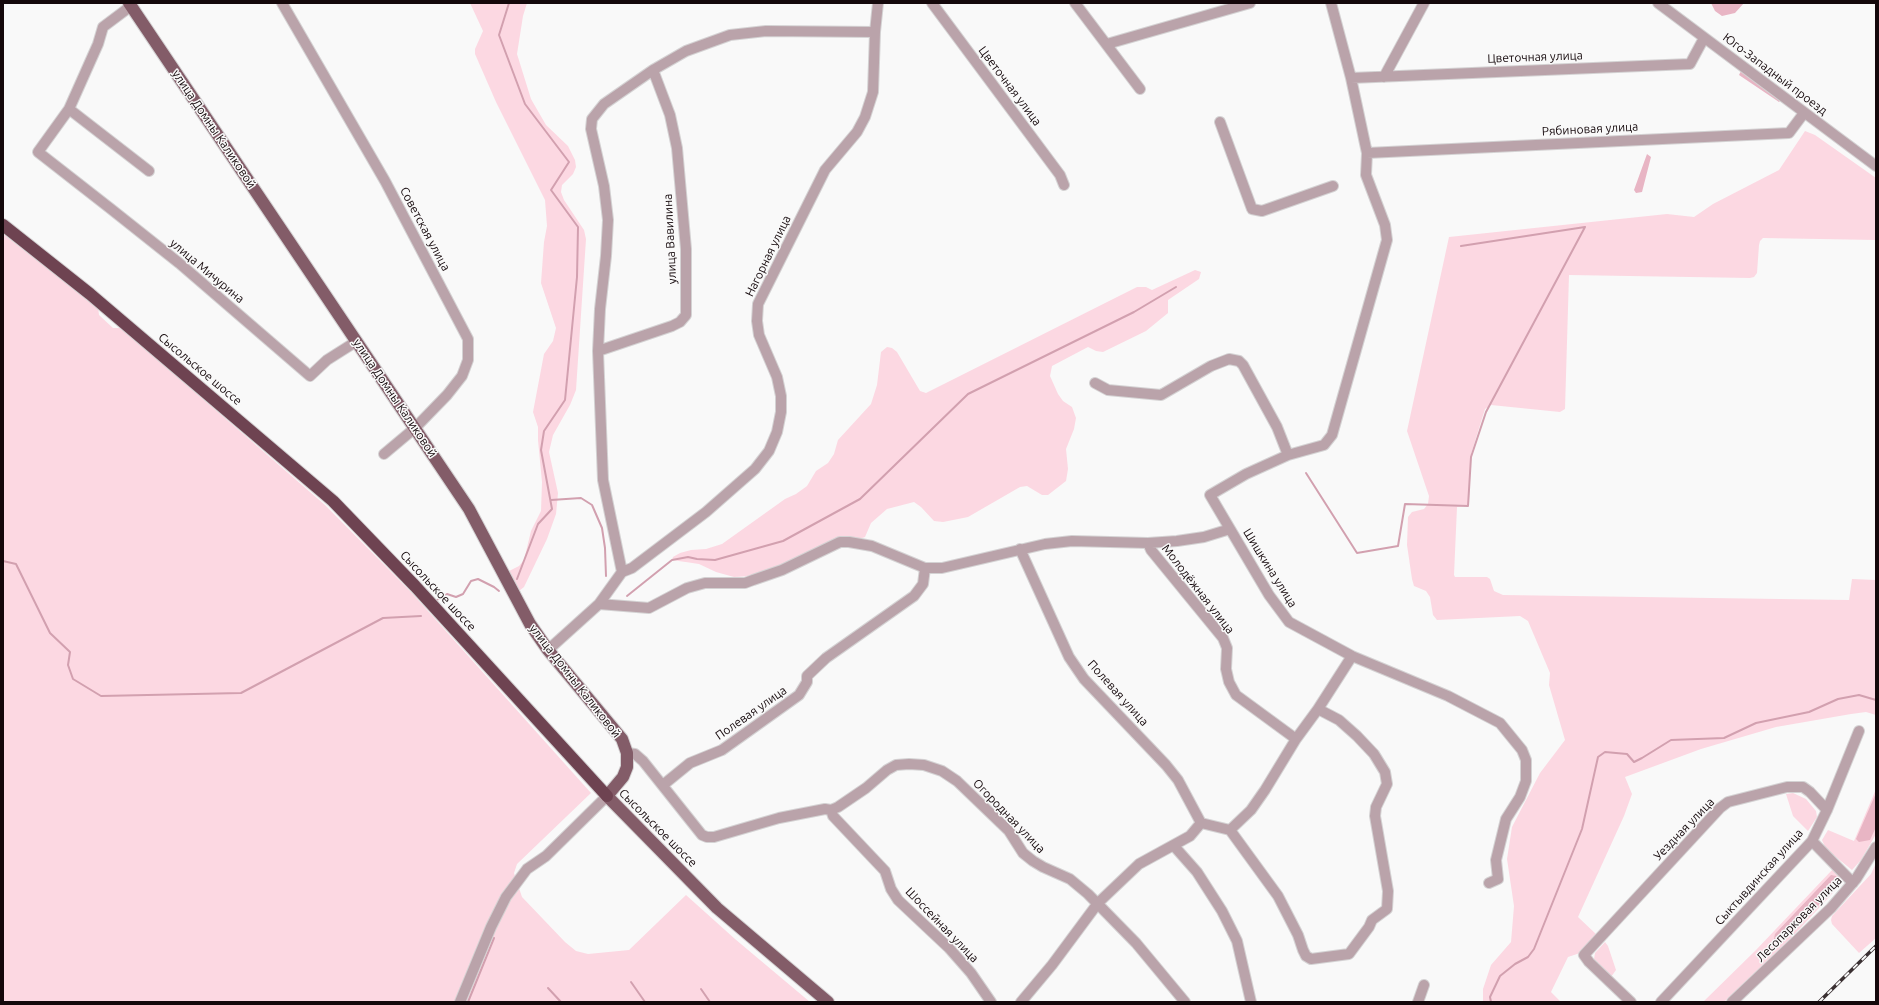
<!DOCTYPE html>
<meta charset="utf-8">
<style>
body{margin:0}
#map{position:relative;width:1879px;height:1005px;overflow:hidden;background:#f9f9f9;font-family:Ubuntu,sans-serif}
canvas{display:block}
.frame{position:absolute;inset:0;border:4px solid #14080b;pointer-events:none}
</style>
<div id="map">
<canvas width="1879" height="1005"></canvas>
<div class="frame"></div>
</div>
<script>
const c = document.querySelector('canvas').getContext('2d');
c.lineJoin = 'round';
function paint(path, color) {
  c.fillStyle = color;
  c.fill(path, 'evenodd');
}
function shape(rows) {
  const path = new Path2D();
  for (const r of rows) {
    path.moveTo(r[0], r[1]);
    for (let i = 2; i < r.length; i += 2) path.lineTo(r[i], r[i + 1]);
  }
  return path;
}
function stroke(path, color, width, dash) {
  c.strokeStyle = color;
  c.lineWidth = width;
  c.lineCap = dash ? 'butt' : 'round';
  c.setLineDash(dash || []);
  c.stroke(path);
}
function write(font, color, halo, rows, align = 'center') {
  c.font = font + ' Ubuntu,sans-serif';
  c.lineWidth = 3;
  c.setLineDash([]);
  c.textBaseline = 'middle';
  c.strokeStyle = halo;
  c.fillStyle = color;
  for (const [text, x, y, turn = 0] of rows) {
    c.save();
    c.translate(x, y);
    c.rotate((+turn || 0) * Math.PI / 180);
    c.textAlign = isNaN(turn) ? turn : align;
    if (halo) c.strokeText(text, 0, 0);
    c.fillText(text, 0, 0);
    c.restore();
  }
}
paint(shape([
 [470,3,527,3,523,16,517,54,531,99,546,125,568,146,575,160,576,167,573,174,562,185,561,192,564,200,584,230,586,239,576,390,570,405,553,435,549,452,558,493,556,514,547,539,524,587,519,591,509,571,519,566,524,560,531,531,541,511,542,482,538,440,538,427,533,412,544,354,553,341,556,328,541,283,544,242,547,226,545,200,496,102,475,54,475,49,483,31],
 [1805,131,1815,135,1876,178,1876,240,1763,238,1760,241,1759,245,1757,273,1754,277,1750,278,1569,275,1565,409,1560,412,1491,405,1485,409,1471,454,1469,504,1467,506,1457,507,1454,575,1455,577,1487,577,1490,579,1494,591,1503,595,1849,600,1852,579,1876,580,1876,715,1866,712,1851,714,1776,727,1701,749,1625,777,1632,794,1624,816,1578,917,1597,935,1580,953,1568,957,1551,992,1561,1002,1483,1002,1483,989,1491,965,1511,942,1514,906,1507,859,1512,827,1540,773,1565,740,1549,685,1550,673,1528,621,1520,616,1437,620,1433,615,1430,597,1426,591,1414,586,1412,579,1407,545,1408,517,1412,512,1424,509,1428,504,1429,496,1407,431,1449,237,1667,214,1694,217,1713,204,1779,170],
 [3,234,98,307,99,315,113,328,121,328,325,505,410,591,591,793,517,864,514,873,522,897,565,942,576,951,588,954,629,950,686,895,735,939,810,1002,3,1002],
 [1195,270,1201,272,1199,279,1168,300,1168,313,1146,331,1103,352,1096,351,1088,347,1052,366,1050,376,1058,394,1063,401,1072,407,1076,418,1074,429,1066,449,1068,469,1066,481,1048,495,1042,495,1027,486,1020,487,968,517,943,522,934,521,921,507,914,502,887,509,871,523,865,537,774,570,752,576,734,577,716,572,699,564,672,560,673,557,680,553,691,550,706,549,722,544,785,499,796,494,807,486,816,471,828,463,834,454,838,440,871,404,877,385,881,352,887,347,892,348,897,352,920,391,926,393,1137,287,1146,287,1152,290],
 [1876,789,1876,834,1861,860,1852,870,1826,849,1822,840,1828,830,1854,841],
 [1793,793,1806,799,1816,811,1817,817,1808,831,1793,816,1786,794],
 [1876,863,1876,938,1859,953,1832,924,1831,920,1832,916,1871,874],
 [1833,869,1845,879,1842,883,1792,937,1724,1002,1703,1002,1756,950],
 [1605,942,1608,946,1616,970,1611,977,1594,959,1595,953]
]), '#fcd8e2');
paint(shape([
 [1711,3,1744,3,1735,13,1722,16,1715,11],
 [1741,71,1781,100,1779,102,1739,75],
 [1647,154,1651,157,1642,192,1636,193,1634,190],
 [1876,793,1876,827,1870,840,1859,842,1856,839],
 [1831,875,1836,876,1839,884,1782,943,1780,944,1776,943,1774,939,1775,934]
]), '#e8b5c4');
stroke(shape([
 [509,3,499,35,525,104,569,162,551,190,578,227,577,277,565,400,544,431,541,450,552,509,538,524,517,579],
 [1306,473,1357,553,1398,546,1405,504,1468,506,1471,457,1486,412,1585,227,1461,246],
 [551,500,581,498,592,505,602,528,605,548,606,576],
 [3,561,16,564,50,633,70,652,68,665,73,679,101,696,241,693,383,618,421,616],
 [627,596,672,560,688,557,697,559,715,560,783,541,860,499,968,394,1134,312,1176,287],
 [437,600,447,594,456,597,463,594,471,581,478,579,494,587,499,591],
 [631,982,645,1002],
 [548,988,561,1002],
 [701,989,710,1002],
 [468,1002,494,938],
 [1491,1002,1490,997,1500,976,1515,964,1528,957,1534,949,1582,829,1598,757,1605,752,1627,754,1634,762,1642,758,1671,740,1724,738,1756,723,1809,712,1838,699,1859,695,1876,700]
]), '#d2a0af', 2);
const minor = shape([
 [282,3,385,181,468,339,468,360,462,376,447,395,415,428,384,454],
 [932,3,1060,175,1064,185],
 [1075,3,1140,89],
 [1331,3,1351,78,1367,153,1366,175,1385,225,1387,240,1332,435,1324,445,1288,455,1246,474,1210,495,1269,595,1289,622,1352,656,1448,696,1500,723,1522,750,1526,760,1526,781,1520,797,1506,819,1496,860,1498,879,1489,883],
 [1658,3,1876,166],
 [131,6,103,27,98,44,69,109,38,152,111,209,179,263,310,376,327,360,357,341],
 [1107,44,1250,3],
 [1384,77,1424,3],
 [1351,78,1690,64,1704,38],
 [69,109,149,171],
 [1220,122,1252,209,1262,211,1333,186],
 [1367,153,1789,133,1804,113],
 [598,351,672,326,680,322,686,315,686,249,677,148,670,115,653,70],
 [1095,383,1108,390,1161,395,1211,366,1229,359,1239,361,1243,365,1277,427,1288,455],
 [1148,543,1151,550,1223,638,1227,648,1226,669,1229,682,1236,695,1296,739],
 [1020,549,1069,657,1084,679,1166,765,1178,780,1201,823],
 [622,572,603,480,598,351,600,309,606,256,608,220,604,186,591,129,592,119,604,104,653,70,686,51,730,35,766,31,875,32],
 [599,604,649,608,687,588,705,583,745,583,753,580,782,570,840,542,849,542,872,546,925,568,942,568,1045,544,1072,541,1148,543,1177,541,1204,537,1230,529],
 [548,650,599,604,622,572,632,568,706,512,755,469,769,451,777,432,781,412,781,396,777,377,759,335,757,321,758,304,825,170,857,132,865,117,873,92,875,32,878,3],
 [627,753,635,754,643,761,702,835,707,837,714,837,779,818,825,809,831,810,838,807,866,788,887,770,896,765,909,764,924,765,942,771,957,781,1009,831,1023,853,1033,861,1043,867,1070,879,1088,894,1136,943,1185,1002],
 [663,785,690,763,722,750,799,695,807,682,807,676,826,658,914,596,923,584,925,568],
 [831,810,833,816,885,871,891,889,898,900,949,948,971,973,991,1002],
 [1201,823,1230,830,1251,810,1265,790,1296,739,1318,709,1352,656],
 [1230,830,1278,896,1298,935,1303,950,1306,956,1311,959,1349,954,1369,927,1372,920,1387,909,1388,891,1375,816,1376,807,1387,784,1385,772,1374,754,1357,736,1339,720,1318,709],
 [1812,841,1853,883],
 [1174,846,1197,872,1222,911,1237,941,1251,1002],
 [460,1002,491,927,506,897,527,869,546,856,607,796],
 [1021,1002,1052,965,1098,903,1139,864,1190,836,1201,823],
 [1418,1002,1424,985],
 [1631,1002,1589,962,1584,955,1720,808,1728,802,1787,787,1803,787,1810,792,1827,810],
 [1661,1002,1812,841,1827,810,1859,731],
 [1732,1002,1831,908,1856,879,1876,847]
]);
const major = shape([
 [129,3,469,509,530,624,548,650,622,739,627,753,627,767,623,777,607,796,717,908,828,1002]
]);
const highway = shape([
 [3,225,90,294,333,501,415,586,607,796]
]);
stroke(minor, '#d4d2d3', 12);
stroke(major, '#d4d2d3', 14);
stroke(highway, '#d4d2d3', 14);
stroke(minor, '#baa3aa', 10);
stroke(major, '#835c68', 12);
stroke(highway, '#6e4351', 12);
const rail = shape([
 [1819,1002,1876,946]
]);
stroke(rail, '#3a3032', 3.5);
stroke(rail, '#f9f9f9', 2, [6]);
write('12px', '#14080b', '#f9f9f9', [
 ["Цветочная улица",1535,57,-2],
 ["Юго-Западный проезд",1775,74,37],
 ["Цветочная улица",1010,86,53],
 ["улица Домны Каликовой",214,129,56],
 ["Рябиновая улица",1590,129,-3],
 ["Советская улица",425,229,62],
 ["улица Вавилина",670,239,-93],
 ["Нагорная улица",768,256,-64],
 ["улица Мичурина",207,271,40],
 ["Сысольское шоссе",200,369,40],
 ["улица Домны Каликовой",395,398,56],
 ["Шишкина улица",1270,568,58],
 ["Молодёжная улица",1198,589,52],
 ["Сысольское шоссе",438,591,47],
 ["улица Домны Каликовой",575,681,52],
 ["Полевая улица",1118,693,48],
 ["Полевая улица",751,713,-35],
 ["Огородная улица",1009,816,46],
 ["Сысольское шоссе",658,828,45],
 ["Уездная улица",1684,829,-46],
 ["Сыктывдинская улица",1759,877,-48],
 ["Лесопарковая улица",1799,919,-45],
 ["Шоссейная улица",942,925,46]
]);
</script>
